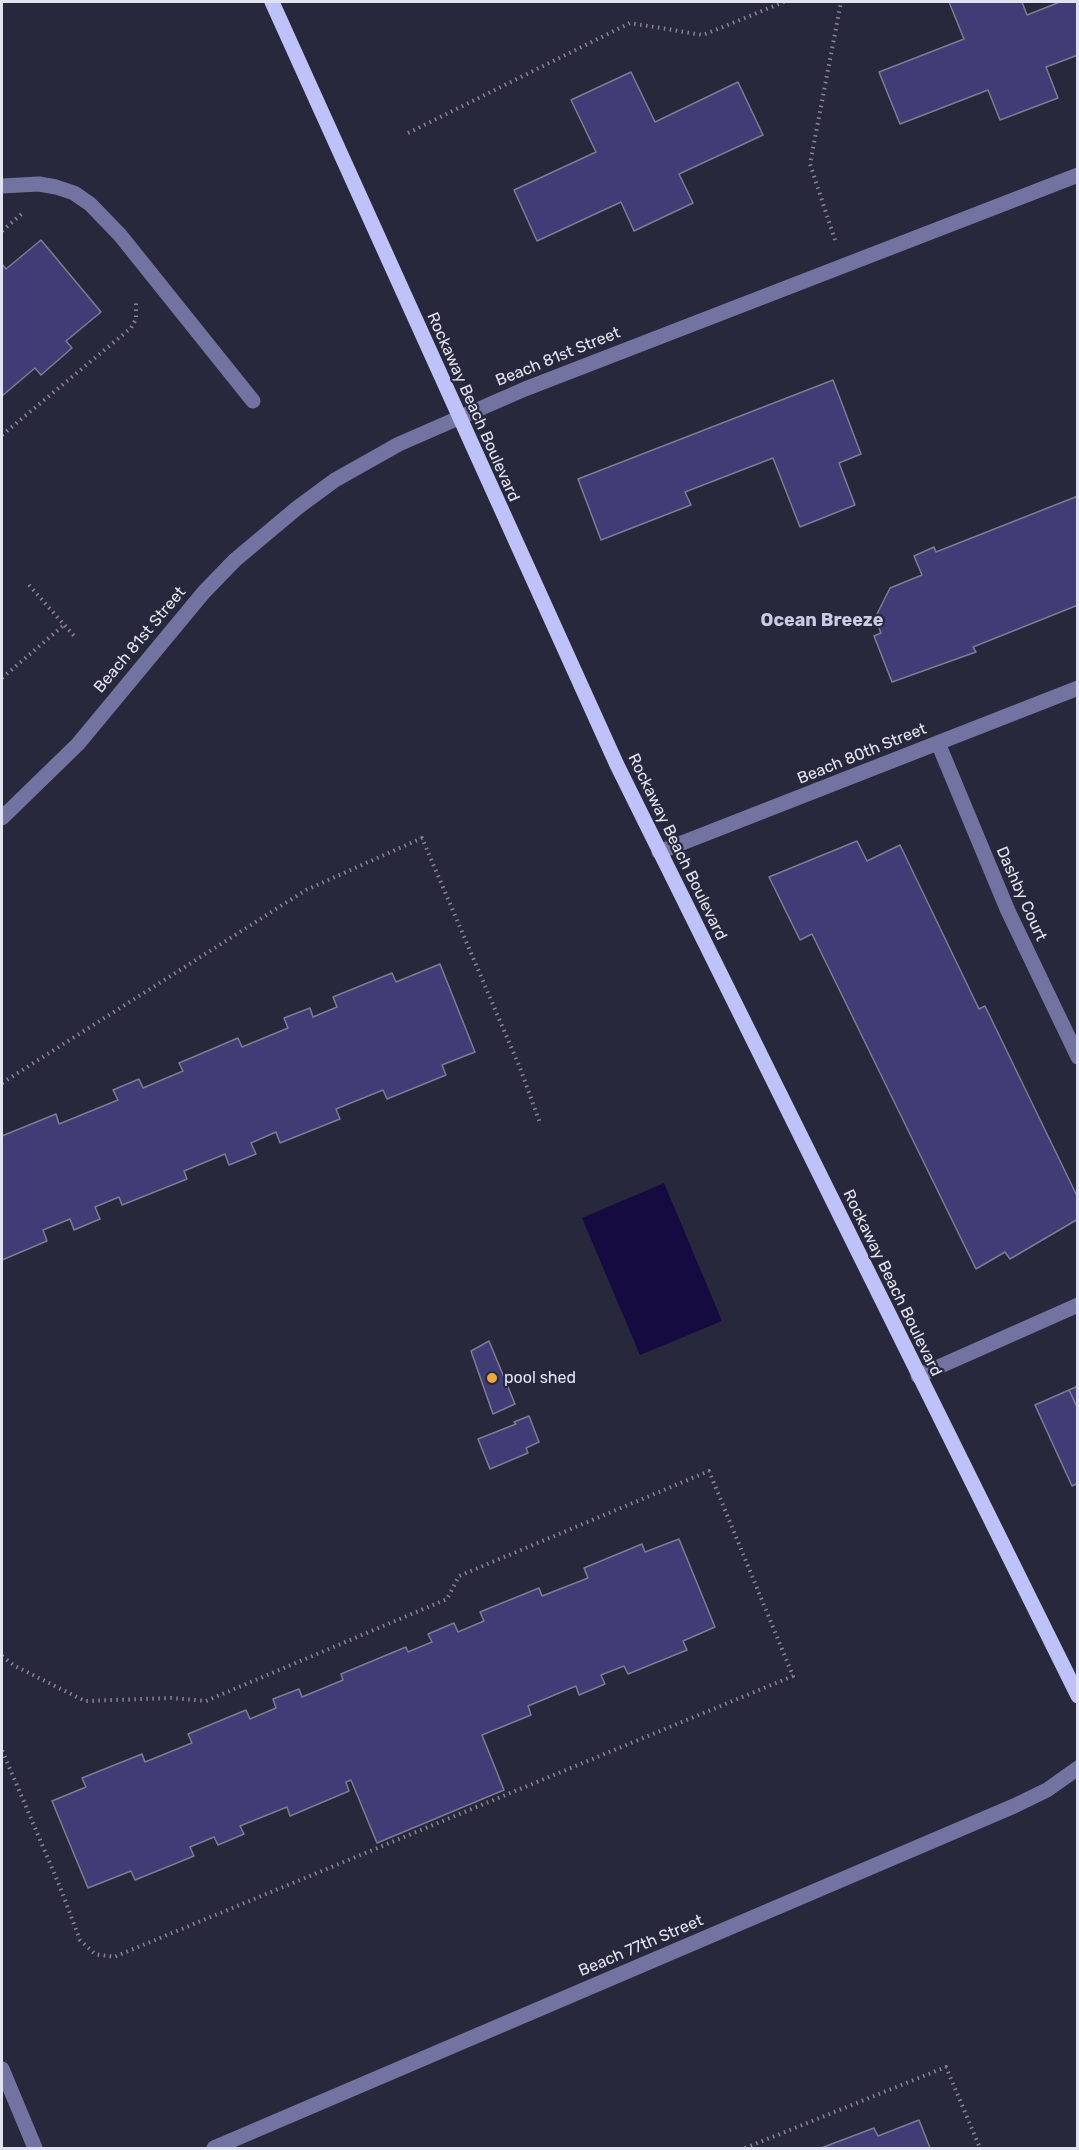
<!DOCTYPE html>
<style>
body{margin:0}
#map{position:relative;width:1079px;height:2150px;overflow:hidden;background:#28283c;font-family:Rubik,sans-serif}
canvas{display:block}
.frame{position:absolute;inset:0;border:3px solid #e2e3f1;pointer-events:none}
</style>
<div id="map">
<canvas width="1079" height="2150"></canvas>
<div class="frame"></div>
</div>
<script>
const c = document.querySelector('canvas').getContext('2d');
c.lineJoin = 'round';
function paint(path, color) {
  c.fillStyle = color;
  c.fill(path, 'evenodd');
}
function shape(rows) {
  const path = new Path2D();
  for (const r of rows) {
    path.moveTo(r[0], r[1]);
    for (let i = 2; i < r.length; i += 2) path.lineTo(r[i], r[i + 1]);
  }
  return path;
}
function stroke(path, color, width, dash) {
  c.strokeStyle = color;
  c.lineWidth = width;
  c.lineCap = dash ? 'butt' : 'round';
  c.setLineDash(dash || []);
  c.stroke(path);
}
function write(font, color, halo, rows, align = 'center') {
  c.font = font + ' Rubik,sans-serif';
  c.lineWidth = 4.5;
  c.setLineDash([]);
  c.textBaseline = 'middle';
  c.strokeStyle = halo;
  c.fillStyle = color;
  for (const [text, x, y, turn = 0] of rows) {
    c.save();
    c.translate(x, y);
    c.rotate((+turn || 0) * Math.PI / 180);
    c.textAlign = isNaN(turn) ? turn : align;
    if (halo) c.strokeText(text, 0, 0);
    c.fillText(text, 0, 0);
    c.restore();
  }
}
paint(shape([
 [664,1183,722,1321,640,1355,582,1218]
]), '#160b41');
const building = shape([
 [949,2,1022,2,1027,15,1060,2,1078,2,1078,55,1046,67,1058,98,1000,120,988,90,900,124,879,72,964,39,949,2],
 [631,72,655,122,738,82,763,135,679,174,693,203,634,231,621,202,537,241,514,190,596,152,571,100,631,72],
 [41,240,101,312,66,341,72,348,41,375,35,368,2,396,2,264,6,269,41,240],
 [833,380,861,454,839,463,855,505,800,527,773,458,685,492,691,505,601,540,578,479,833,380],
 [1078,496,1078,605,973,647,976,652,892,682,874,636,881,633,875,618,890,588,922,575,914,556,934,547,936,552,1078,496],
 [857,841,867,861,900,845,979,1009,985,1006,1078,1198,1078,1219,1010,1259,1005,1252,976,1269,812,934,800,940,769,877,857,841],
 [440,964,475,1052,442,1065,446,1075,387,1099,383,1090,336,1109,340,1119,280,1143,276,1132,251,1143,256,1154,229,1165,225,1154,184,1171,187,1179,122,1205,119,1197,95,1207,100,1219,74,1230,70,1219,43,1230,47,1241,2,1260,2,1136,56,1114,59,1124,118,1100,113,1090,139,1079,143,1088,183,1071,179,1063,238,1038,242,1047,288,1028,284,1018,310,1008,313,1017,337,1007,333,997,392,973,396,982,440,964],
 [489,1341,515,1404,493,1414,471,1351,489,1341],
 [1078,1386,1078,1409,1069,1390,1078,1386],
 [1069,1390,1078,1409,1078,1483,1072,1486,1035,1405,1069,1390],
 [529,1416,539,1442,526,1448,528,1453,490,1469,478,1439,516,1424,514,1422,529,1416],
 [679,1539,715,1627,683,1641,687,1650,628,1674,624,1666,601,1675,605,1684,579,1695,576,1686,528,1706,531,1715,482,1735,504,1790,377,1843,351,1780,346,1782,349,1791,290,1816,287,1807,240,1826,244,1834,218,1845,214,1837,190,1847,194,1856,135,1880,131,1871,88,1888,52,1801,86,1787,82,1778,142,1754,145,1762,192,1743,188,1734,246,1710,250,1719,276,1708,273,1699,299,1689,302,1697,343,1680,341,1674,406,1647,408,1652,432,1642,428,1634,454,1623,458,1632,484,1621,480,1612,539,1588,542,1596,588,1578,584,1568,642,1544,645,1552,679,1539],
 [919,2120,930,2148,821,2148,874,2128,878,2136,919,2120]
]);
paint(building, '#3f3c76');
stroke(building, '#7c7d94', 1.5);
stroke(shape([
 [408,133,630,23,703,35,784,2],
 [2,231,24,212],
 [835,240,810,164,841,2],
 [2,435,131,328,136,319,136,301],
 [29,585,75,637],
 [2,678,64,625],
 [2,1083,306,890,422,838,520,1068,540,1123],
 [2,1656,15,1666,85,1701,171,1698,206,1701,447,1599,459,1576,709,1471,793,1676,114,1957,95,1954,80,1940,60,1887,2,1750],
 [745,2148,946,2067,980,2148]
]), '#868697', 4, [1.5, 4.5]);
stroke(shape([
 [2,186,39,184,56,187,74,193,90,204,120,235,253,401],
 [938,743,1008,911,1078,1057],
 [2,818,78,744,204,592,235,560,297,508,335,480,399,444,525,389,1078,175],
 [659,852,1078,688],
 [918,1376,1078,1305],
 [2,2069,35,2148],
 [214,2148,1014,1806,1047,1790,1078,1768]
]), '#7373a1', 15);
stroke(shape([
 [272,2,617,765,1078,1696]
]), '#bfc1f9', 15);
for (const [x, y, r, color] of [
 [492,1378,6,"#eea73d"]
]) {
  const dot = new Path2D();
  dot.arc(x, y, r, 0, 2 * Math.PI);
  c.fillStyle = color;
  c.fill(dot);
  stroke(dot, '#28283c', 2);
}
write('16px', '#e2e3f1', '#28283c', [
 ["Beach 81st Street",558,357,-22],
 ["Rockaway Beach Boulevard",473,407,66],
 ["Beach 81st Street",140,640,-50],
 ["Beach 80th Street",862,754,-22],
 ["Rockaway Beach Boulevard",677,847,64],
 ["Dashby Court",1021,894,66],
 ["Rockaway Beach Boulevard",892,1283,64],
 ["Beach 77th Street",641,1946,-23]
]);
write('16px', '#e2e3f1', '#28283c', [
 ["pool shed",504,1378]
], 'left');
write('bold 18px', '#cacbe6', '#28283c', [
 ["Ocean Breeze",822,621]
]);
</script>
